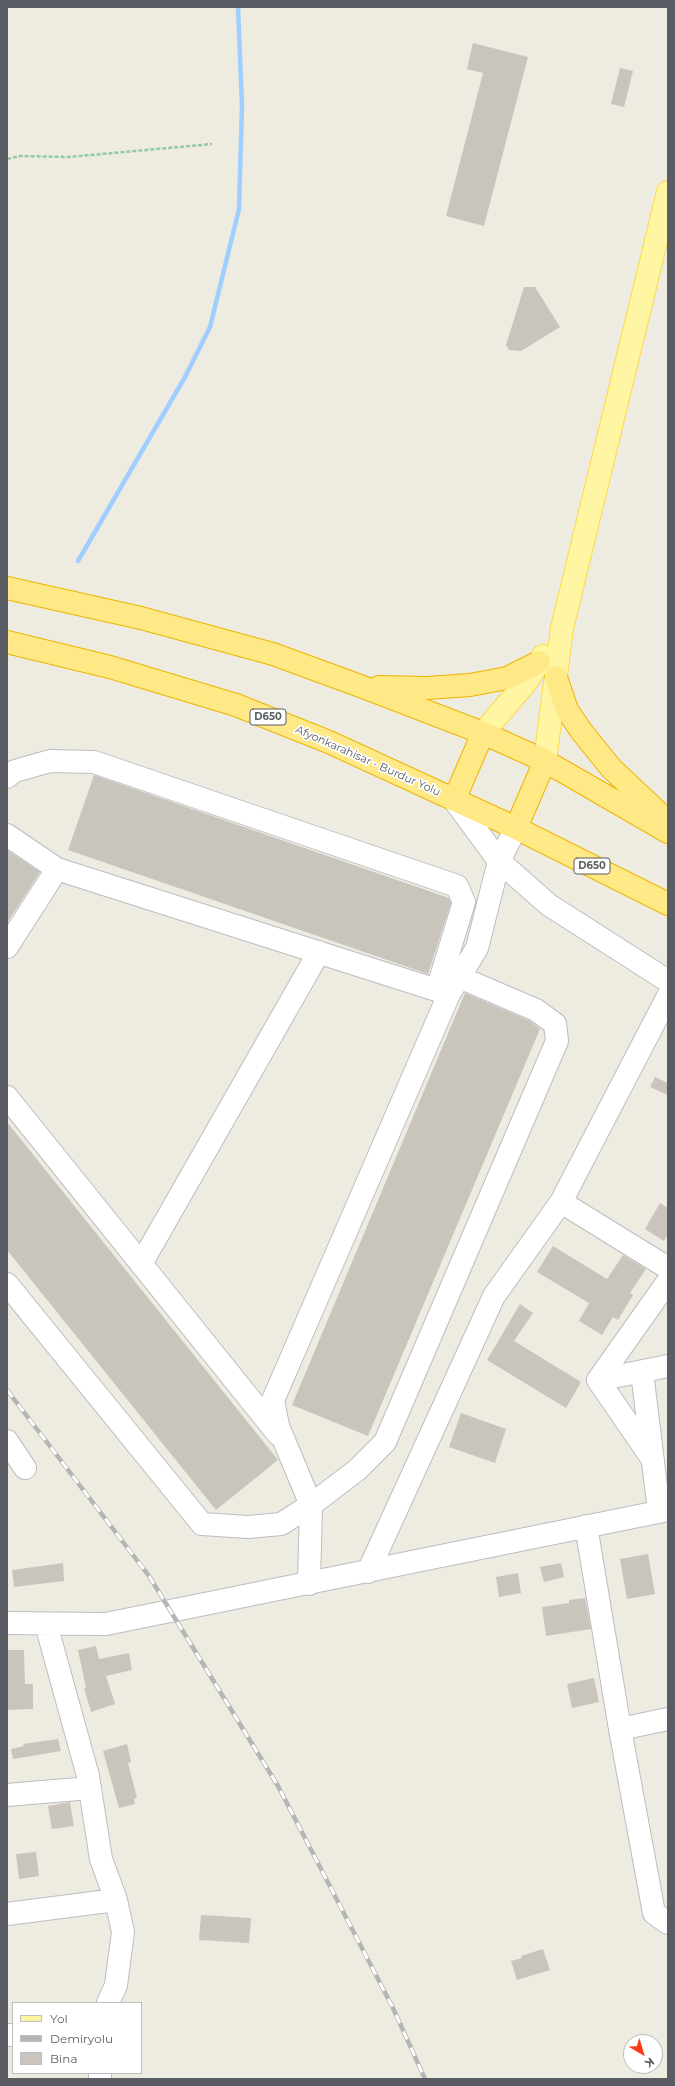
<!DOCTYPE html>
<style>
body{margin:0}
#map{position:relative;width:675px;height:2086px;overflow:hidden;background:#eeece0;font-family:Montserrat,sans-serif}
canvas{display:block}
.frame{position:absolute;inset:0;border:8px solid #595d63;pointer-events:none}
.legend{position:absolute;left:12px;top:2002px;width:130px;height:72px;box-sizing:border-box;background:#fff;border:1px solid #bdbec1;margin:0;padding:5px 7px;list-style:none;font-size:12px;color:#595d63}
.legend li{display:flex;align-items:center;gap:8px;height:20px}
.legend b{width:20px;border:1px solid #bdbec1}
.north{position:absolute;left:623px;top:2034px;width:40px;height:40px;box-sizing:border-box;background:#fff;border:1px solid #bdbec1;border-radius:50%;rotate:142deg;font-size:11px;font-weight:700;line-height:16px;text-align:center;color:#595d63}
.north::after{content:'';display:block;margin:auto;width:14px;height:18px;background:#fc3918;clip-path:polygon(50% 0,100% 100%,50% 72%,0 100%)}
</style>
<div id="map">
<canvas width="675" height="2086"></canvas>
<div class="frame"></div>
<ul class="legend">
<li><b style="height:5px;background:#fff6a4"></b>Yol</li>
<li><b style="height:5px;background:#b4b5b6"></b>Demiryolu</li>
<li><b style="height:11px;background:#c9c5bd"></b>Bina</li>
</ul>
<div class="north">K</div>
</div>
<script>
const c = document.querySelector('canvas').getContext('2d');
c.lineJoin = 'round';
function shape(rows) {
  const path = new Path2D();
  for (const r of rows) {
    path.moveTo(r[0], r[1]);
    for (let i = 2; i < r.length; i += 2) path.lineTo(r[i], r[i + 1]);
  }
  return path;
}
function stroke(path, color, width, dash) {
  c.strokeStyle = color;
  c.lineWidth = width;
  c.lineCap = dash ? 'butt' : 'round';
  c.setLineDash(dash || []);
  c.stroke(path);
}
function paint(path, color) {
  c.fillStyle = color;
  c.fill(path, 'evenodd');
}
function write(font, color, halo, rows, align = 'center') {
  c.font = font + ' Montserrat,sans-serif';
  c.lineWidth = 3.5;
  c.setLineDash([]);
  c.textBaseline = 'middle';
  c.strokeStyle = halo;
  c.fillStyle = color;
  for (const [text, x, y, turn = 0] of rows) {
    c.save();
    c.translate(x, y);
    c.rotate((+turn || 0) * Math.PI / 180);
    c.textAlign = isNaN(turn) ? turn : align;
    if (halo) c.strokeText(text, 0, 0);
    c.fillText(text, 0, 0);
    c.restore();
  }
}
stroke(shape([
 [78,561,185,377,210,327,239,209,242,105,238,7]
]), '#9fceff', 4.5);
paint(shape([
 [473,43,528,57,484,226,446,216,483,73,467,69],
 [620,68,633,71,624,107,611,104],
 [524,287,535,287,560,327,521,351,509,350,506,345],
 [94,775,449,898,451,903,428,974,68,850],
 [7,850,40,872,7,923],
 [465,993,530,1021,540,1029,368,1436,292,1405],
 [655,1077,668,1083,668,1095,650,1087],
 [7,1122,278,1460,216,1510,7,1250],
 [660,1203,668,1208,668,1234,664,1241,645,1229],
 [553,1246,607,1279,623,1255,646,1269,630,1293,633,1295,618,1320,613,1317,602,1335,579,1321,589,1303,537,1272],
 [520,1304,533,1313,514,1341,581,1382,566,1408,487,1360],
 [461,1413,506,1429,495,1463,449,1447],
 [648,1554,655,1594,627,1599,620,1559],
 [63,1563,64,1581,14,1587,12,1570],
 [561,1563,564,1577,544,1582,540,1567],
 [518,1573,521,1593,499,1597,496,1577],
 [585,1598,591,1629,546,1636,542,1607,569,1603,569,1600],
 [96,1646,99,1659,129,1653,132,1670,106,1676,115,1704,91,1712,84,1688,86,1688,78,1650],
 [7,1650,24,1650,25,1684,33,1684,33,1709,7,1710],
 [594,1678,599,1702,572,1708,567,1684],
 [58,1739,61,1751,13,1759,11,1749,24,1746,23,1744],
 [127,1744,131,1762,128,1763,137,1798,134,1799,135,1804,119,1808,103,1751],
 [70,1802,74,1826,52,1829,48,1806],
 [36,1852,39,1876,19,1879,16,1854],
 [201,1915,251,1918,249,1943,199,1940],
 [543,1949,550,1970,517,1980,511,1961,522,1958,521,1956]
]), '#c9c5bd');
const minor = shape([
 [7,777,15,771,50,761,94,762,457,886,464,902,437,990],
 [454,800,499,861,549,905,668,981],
 [7,835,57,869],
 [7,947,57,869,449,994],
 [7,1097,278,1434],
 [561,1202,668,1268],
 [141,1264,319,952],
 [7,1284,202,1524,248,1527,281,1524,311,1505,357,1470,385,1442,557,1041,555,1024,536,1010,459,977],
 [642,1372,659,1511],
 [598,1380,668,1366],
 [7,1441,25,1468],
 [653,1460,598,1380,668,1281],
 [586,1526,620,1729,654,1913,668,1923],
 [368,1572,494,1296,561,1202,668,996],
 [309,1584,311,1505,278,1426,273,1400,449,994,477,948,499,861,516,828],
 [7,1623,106,1624,668,1510],
 [46,1624,88,1776,101,1859,116,1900,123,1932,116,1985,108,2003],
 [620,1729,668,1719],
 [7,1795,90,1788],
 [7,1914,116,1900],
 [7,2035,13,2035],
 [100,2073,100,2079]
]);
const major = shape([
 [483,733,527,681,543,656],
 [545,761,562,628,668,192]
]);
const highway = shape([
 [7,588,141,618,273,654,363,687,483,733,545,761,668,832],
 [7,642,110,667,236,705,329,742,516,828,668,904],
 [556,677,567,710,582,732,611,768,666,820],
 [379,687,427,688,470,685,507,678,539,662],
 [454,800,483,733],
 [516,828,545,761]
]);
stroke(minor, '#bbbdc4', 24);
stroke(major, '#ffd848', 24);
stroke(highway, '#eeb400', 24);
stroke(shape([
 [7,159,20,156,69,157,212,144]
]), '#92caa5', 2.5, [4, 2]);
stroke(minor, '#fff', 22);
stroke(major, '#fff6a4', 22);
stroke(highway, '#ffe886', 22);
const rail = shape([
 [7,1390,149,1576,278,1786,393,2008,425,2079]
]);
stroke(rail, '#b4b5b6', 4.5);
stroke(rail, '#fff', 3, [9]);
for (const [x, y, w] of [
 [268,717,36],
 [592,866,36]
]) {
  const box = new Path2D();
  box.roundRect(x - w / 2, y - 8, w, 16, 3);
  c.fillStyle = '#fff';
  c.fill(box);
  stroke(box, '#595d63', 1);
}
write('bold 10px', '#595d63', null, [
 ["D650",268,717],
 ["D650",592,866]
]);
write('11px', '#595d63', '#fff', [
 ["Afyonkarahisar - Burdur Yolu",368,761,24]
]);
</script>
